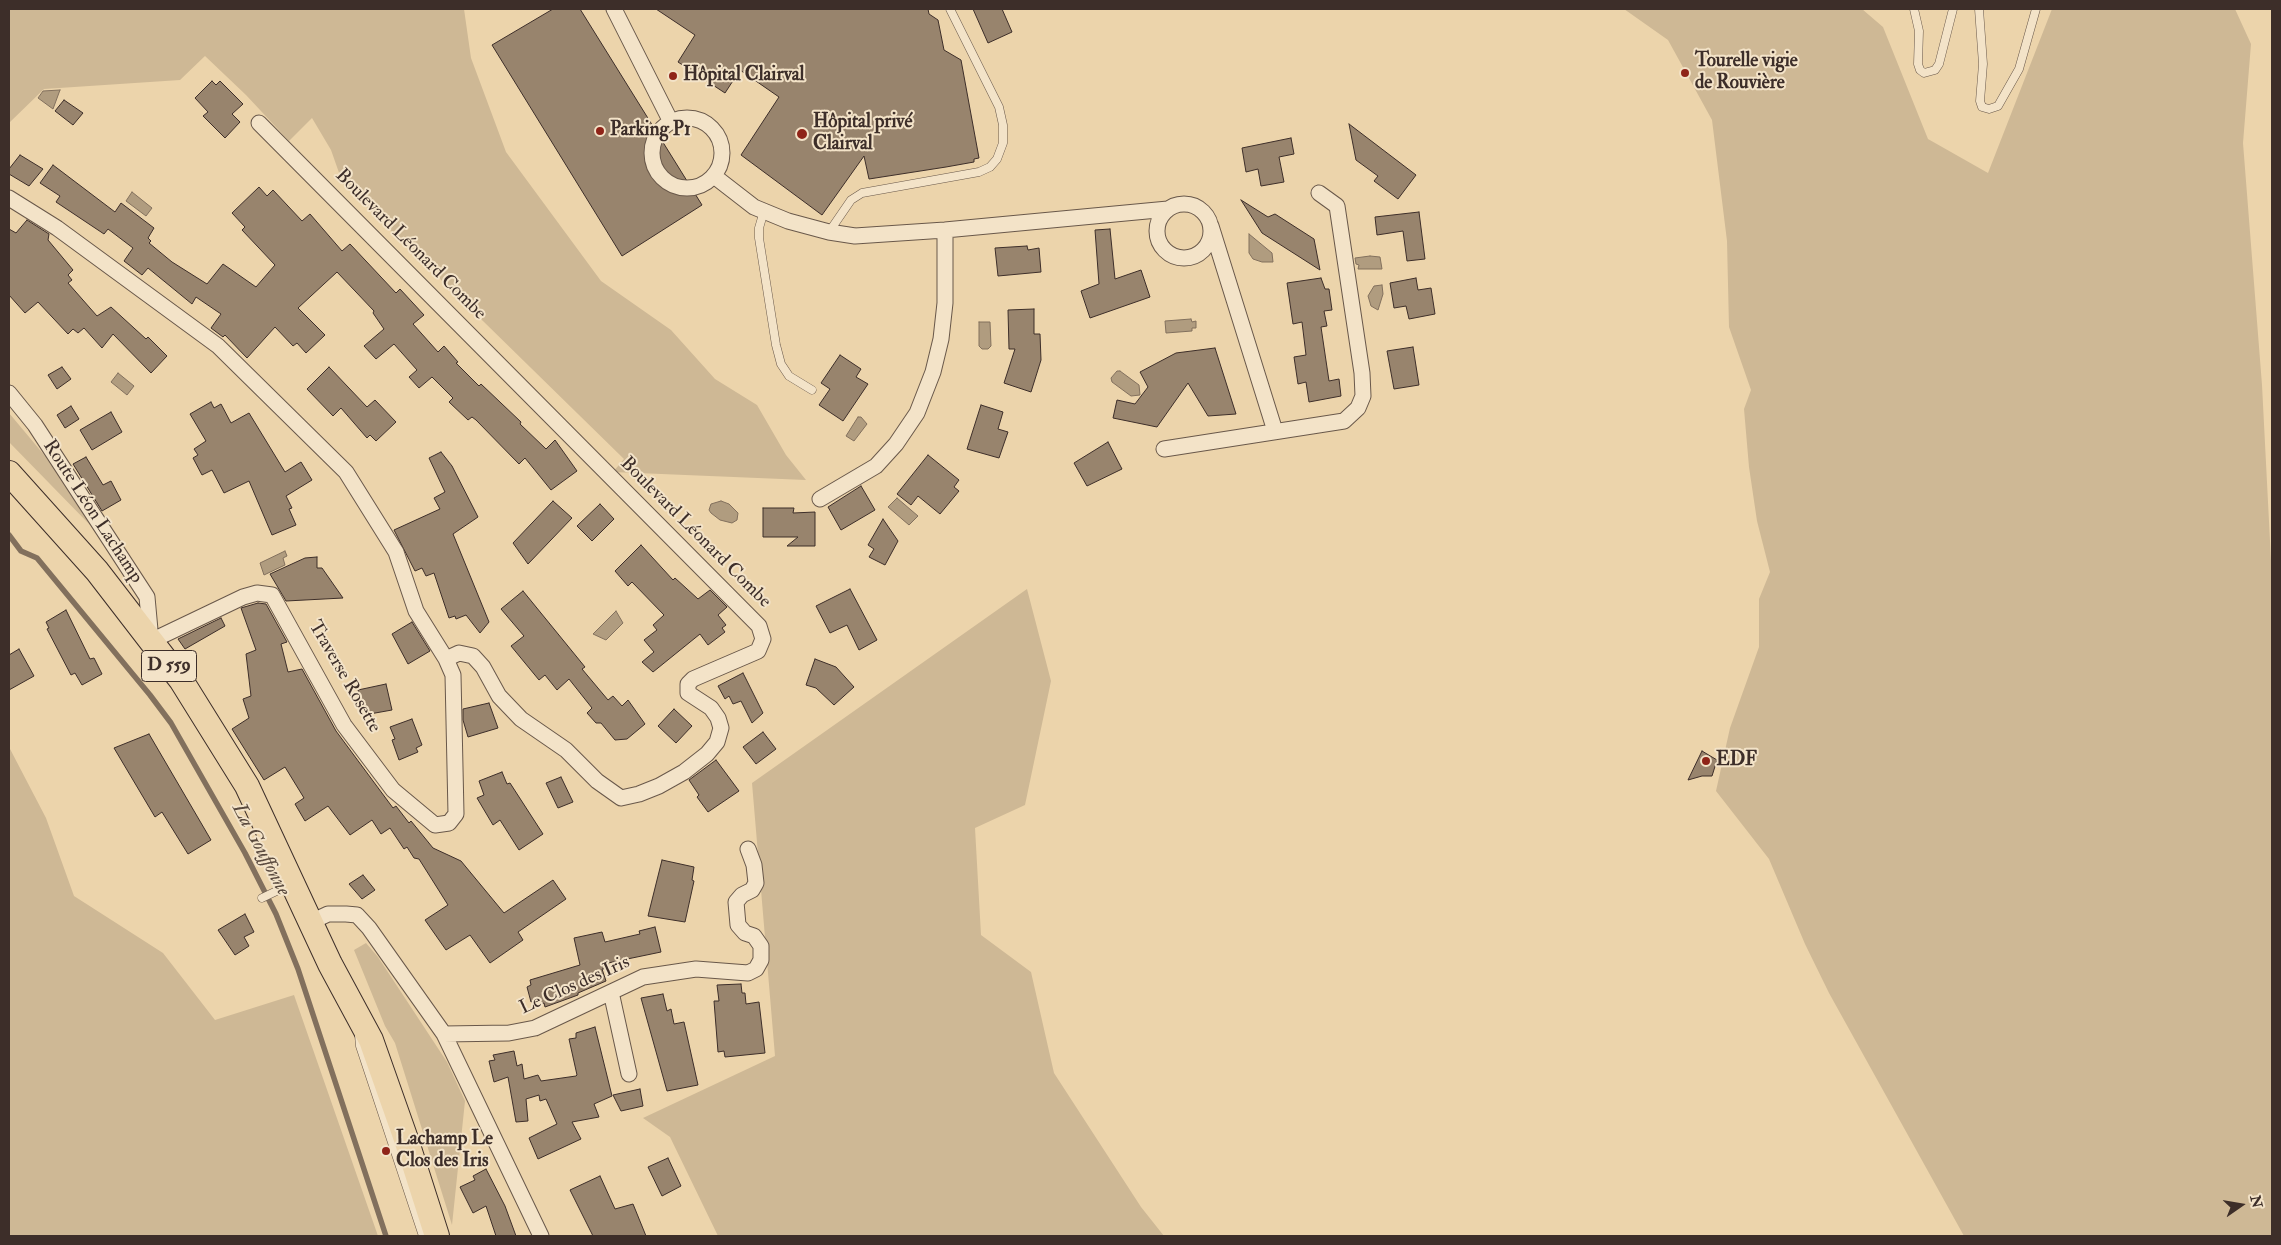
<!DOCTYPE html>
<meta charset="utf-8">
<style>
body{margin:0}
#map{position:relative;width:2281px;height:1245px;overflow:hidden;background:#ecd4ab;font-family:"IM FELL Double Pica",serif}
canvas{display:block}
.frame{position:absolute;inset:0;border:10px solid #3d2e29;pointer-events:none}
.north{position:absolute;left:2216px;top:1180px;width:50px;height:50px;-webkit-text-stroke:4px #f3e3c8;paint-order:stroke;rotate:77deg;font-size:14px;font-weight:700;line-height:20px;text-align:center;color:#3d2e29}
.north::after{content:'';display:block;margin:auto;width:18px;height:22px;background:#3d2e29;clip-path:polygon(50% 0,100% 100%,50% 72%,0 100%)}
</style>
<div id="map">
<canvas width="2281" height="1245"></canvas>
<div class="frame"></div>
<div class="north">N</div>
</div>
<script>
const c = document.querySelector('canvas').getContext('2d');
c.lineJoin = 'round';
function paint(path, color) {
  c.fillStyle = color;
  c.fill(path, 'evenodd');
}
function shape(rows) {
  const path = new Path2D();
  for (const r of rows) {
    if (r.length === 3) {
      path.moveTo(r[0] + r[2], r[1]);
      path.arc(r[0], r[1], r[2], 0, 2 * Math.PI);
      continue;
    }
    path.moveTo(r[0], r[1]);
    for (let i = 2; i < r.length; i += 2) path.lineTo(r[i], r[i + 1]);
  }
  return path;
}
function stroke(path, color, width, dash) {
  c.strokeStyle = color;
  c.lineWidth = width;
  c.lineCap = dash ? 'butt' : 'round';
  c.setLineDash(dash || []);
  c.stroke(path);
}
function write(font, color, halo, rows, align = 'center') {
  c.font = font + ' "IM FELL Double Pica",serif';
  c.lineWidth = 4;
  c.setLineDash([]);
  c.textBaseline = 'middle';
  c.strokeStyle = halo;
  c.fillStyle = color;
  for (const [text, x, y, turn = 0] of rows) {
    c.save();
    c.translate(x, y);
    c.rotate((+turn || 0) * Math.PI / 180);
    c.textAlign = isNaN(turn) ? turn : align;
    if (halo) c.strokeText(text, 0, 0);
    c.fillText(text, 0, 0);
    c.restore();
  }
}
paint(shape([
 [9,9,464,9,471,58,506,152,601,281,671,330,715,379,757,405,786,455,806,480,613,472,624,459,343,184,331,150,312,118,289,141,246,95,205,56,180,80,44,89,9,123],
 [1624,9,1862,9,1883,27,1928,139,1988,173,2052,9,2235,9,2251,44,2243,143,2262,385,2272,580,2272,1236,1964,1236,1829,993,1805,944,1769,859,1716,791,1730,728,1759,647,1759,599,1770,572,1757,521,1749,467,1744,409,1751,390,1729,327,1727,241,1712,120,1668,40],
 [9,413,45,456,91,526,9,442],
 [1027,589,1051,681,1025,805,975,828,981,935,1031,972,1054,1073,1141,1207,1164,1236,718,1236,670,1137,643,1118,775,1056,752,783],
 [9,747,46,818,74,896,163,953,215,1020,294,995,378,1236,9,1236],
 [366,943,378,957,447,1062,465,1101,452,1225,395,1043,385,1026,354,950]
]), '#ceb895');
const water = shape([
 [60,90,53,109,38,98,43,91,60,90],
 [132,192,152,208,146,216,126,201,132,192],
 [1249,234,1272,253,1273,262,1262,262,1253,259,1249,253,1249,234],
 [1370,256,1380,257,1382,269,1358,269,1359,265,1356,264,1355,258,1370,256],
 [1382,285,1383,294,1378,310,1371,306,1368,296,1374,286,1382,285],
 [1191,319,1192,322,1196,321,1196,328,1192,328,1192,331,1166,333,1165,321,1191,319],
 [979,322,990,322,991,346,988,349,982,349,979,346,979,322],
 [1120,371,1139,385,1140,395,1131,396,1112,382,1111,378,1117,371,1120,371],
 [118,373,134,386,127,395,111,382,118,373],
 [858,417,861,417,867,424,854,441,846,436,858,417],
 [897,498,918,516,909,525,888,507,897,498],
 [721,501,729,504,738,513,737,520,732,523,720,520,711,513,709,510,711,504,721,501],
 [285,551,287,556,283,558,285,565,264,575,260,563,285,551],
 [616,611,623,623,606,640,593,634,616,611]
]);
paint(water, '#b09c7f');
stroke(water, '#82705d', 1);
stroke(shape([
 [9,535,21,551,37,558,150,695,171,723,245,853,276,914,298,969,386,1236]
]), '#82705d', 5.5);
const building = shape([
 [553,9,580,9,702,205,622,256,492,45,553,9],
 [656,9,928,9,929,14,938,20,944,50,961,60,979,158,974,159,974,162,946,167,869,179,864,156,822,215,741,155,779,97,740,70,725,93,678,62,695,35,656,9],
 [973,9,1002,9,1012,32,988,43,973,9],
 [212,81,216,85,220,81,243,104,232,114,240,122,225,138,203,116,208,112,195,98,212,81],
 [64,100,83,113,73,125,55,111,64,100],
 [1349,124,1416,175,1398,199,1374,181,1378,176,1356,160,1349,124],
 [1291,138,1294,154,1279,157,1284,182,1261,186,1258,169,1246,172,1242,148,1291,138],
 [20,155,43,169,29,186,9,174,9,169,20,155],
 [53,165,115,212,121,203,154,228,148,238,151,241,149,243,172,262,207,284,223,264,256,287,275,265,242,230,245,227,232,213,259,187,267,196,273,190,302,221,310,214,342,251,350,244,396,293,400,289,424,315,413,324,438,352,444,346,458,362,456,363,479,386,481,384,521,422,520,424,546,449,555,440,577,471,551,490,525,458,519,464,476,420,472,417,468,420,449,402,453,398,432,377,419,388,409,377,417,370,394,344,376,359,364,346,384,329,373,313,374,311,337,272,298,308,325,335,306,353,297,343,293,346,275,327,247,358,225,335,223,337,211,328,221,314,196,297,192,304,148,268,142,275,124,261,133,248,108,229,104,234,56,202,60,196,40,183,53,165],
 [1241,200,1268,217,1275,214,1314,239,1320,270,1262,233,1241,200],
 [1419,212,1425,259,1407,261,1403,231,1377,235,1375,217,1419,212],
 [27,220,49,234,48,240,73,270,68,275,72,280,68,283,97,316,111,307,146,339,148,337,167,356,151,373,113,334,102,348,84,328,78,333,73,329,68,334,38,302,25,313,9,295,9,229,16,233,27,220],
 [1110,229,1115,279,1141,270,1150,297,1090,318,1081,291,1099,284,1095,230,1110,229],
 [1027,246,1028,250,1039,248,1041,272,998,276,995,248,1027,246],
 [1321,278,1325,289,1329,289,1332,310,1324,311,1327,326,1321,327,1329,381,1339,379,1341,396,1309,402,1306,382,1298,384,1294,357,1306,355,1302,322,1293,324,1287,283,1321,278],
 [1416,278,1418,290,1431,288,1435,314,1409,319,1406,306,1394,308,1390,283,1416,278],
 [1034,309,1034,334,1040,334,1041,360,1031,392,1004,383,1015,349,1009,349,1008,310,1034,309],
 [1413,347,1419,385,1394,389,1387,351,1413,347],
 [1215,348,1236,414,1208,416,1188,383,1157,427,1113,418,1117,400,1135,404,1148,387,1140,372,1176,353,1215,348],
 [840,355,861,369,856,377,868,384,843,421,819,405,830,389,821,383,840,355],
 [62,367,71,379,57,389,48,375,62,367],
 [329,367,367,407,375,400,396,422,376,441,370,435,367,438,341,408,333,416,307,389,329,367],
 [211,402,214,408,221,404,231,423,249,413,285,472,301,462,312,480,286,496,292,508,289,509,296,525,272,535,249,481,224,493,212,470,202,475,193,458,198,455,194,449,206,441,190,414,211,402],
 [981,405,1003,412,998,429,1008,432,999,458,967,449,981,405],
 [71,406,79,419,65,428,57,415,71,406],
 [111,412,122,432,92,450,80,430,111,412],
 [1108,442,1122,469,1087,486,1074,463,1108,442],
 [441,452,452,466,478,517,453,534,489,622,480,633,466,615,456,619,455,616,449,618,434,573,426,576,422,568,415,571,394,530,440,509,434,498,445,492,429,458,441,452],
 [928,455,959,480,954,487,959,491,940,514,918,496,911,505,897,494,928,455],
 [86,457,103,485,111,481,121,500,102,511,73,464,86,457],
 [861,486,875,510,841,530,828,507,861,486],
 [553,501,572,518,528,564,513,543,553,501],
 [600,504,614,519,592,541,577,526,600,504],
 [763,508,794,508,793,513,815,512,815,546,787,546,798,537,763,537,763,508],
 [883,519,898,541,885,565,869,557,874,549,868,545,883,519],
 [641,545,673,580,675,578,698,599,710,590,727,607,718,615,726,625,722,628,725,632,708,645,700,634,653,672,642,662,654,652,644,640,657,630,653,625,664,615,632,582,628,586,615,571,641,545],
 [317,557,317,568,322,568,343,598,286,601,270,574,305,558,317,557],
 [850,589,877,640,859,650,847,625,830,633,816,606,850,589],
 [523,591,585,667,582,669,608,700,613,696,622,706,628,700,645,724,627,739,615,740,601,723,596,723,587,713,592,708,569,679,557,690,545,675,539,680,511,646,524,636,501,609,523,591],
 [258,603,266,604,287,642,281,644,288,672,302,669,336,731,393,808,396,806,409,823,411,821,433,848,461,861,504,913,553,880,566,899,518,932,523,940,490,963,470,935,446,950,425,920,448,905,419,859,414,858,407,847,404,849,390,828,381,834,372,820,350,835,328,806,305,821,295,804,304,798,285,767,264,780,232,729,249,718,243,699,251,696,246,654,256,650,241,608,258,603],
 [66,610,90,659,94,658,102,674,82,685,75,673,71,675,47,629,49,628,46,622,66,610],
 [221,618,225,626,185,649,178,639,221,618],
 [412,622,430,651,408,664,392,634,412,622],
 [19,649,34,676,9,690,9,655,19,649],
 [815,659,836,667,854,687,834,705,816,688,806,685,815,659],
 [743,673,763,713,752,723,741,701,733,704,729,696,725,699,718,686,743,673],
 [386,684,392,710,364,715,358,690,386,684],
 [489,703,498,728,468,737,463,720,463,709,489,703],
 [674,709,692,726,676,743,658,726,674,709],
 [412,719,422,745,416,748,418,752,399,760,392,740,395,739,390,727,412,719],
 [763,732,776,749,756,764,743,747,763,732],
 [149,734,211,840,188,854,162,812,155,817,114,748,149,734],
 [1702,751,1717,760,1712,776,1702,776,1688,780,1702,751],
 [716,760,739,791,708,812,697,797,699,795,689,780,716,760],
 [502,772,507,784,510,783,543,834,519,850,500,820,493,825,477,798,484,795,479,781,502,772],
 [561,777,573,802,558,808,546,783,561,777],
 [662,860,694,867,692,880,694,881,685,922,648,916,662,860],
 [363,875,375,890,362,899,349,884,363,875],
 [245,914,254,932,244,937,249,946,235,955,218,930,245,914],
 [655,927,661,952,608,963,609,968,602,969,606,981,578,993,578,995,545,1007,544,1003,538,1005,537,999,531,1002,527,987,531,985,530,980,580,965,574,938,602,932,605,942,640,934,639,931,655,927],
 [741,984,742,993,745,993,746,1004,759,1002,765,1053,725,1057,724,1051,718,1052,714,1001,719,1001,717,985,741,984],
 [663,994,667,1011,671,1009,674,1024,684,1022,698,1085,667,1091,641,998,663,994],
 [595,1027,612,1096,594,1104,599,1117,572,1122,581,1139,538,1159,529,1138,557,1124,546,1099,540,1101,539,1095,526,1099,528,1121,516,1122,508,1077,494,1082,489,1061,495,1060,493,1055,514,1051,517,1066,522,1064,524,1079,538,1075,541,1081,576,1076,577,1075,569,1039,576,1038,576,1033,595,1027],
 [640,1089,643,1106,621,1111,613,1095,640,1089],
 [668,1158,681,1186,662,1196,648,1167,668,1158],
 [486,1169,505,1206,516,1236,496,1236,486,1206,473,1213,460,1187,475,1180,473,1176,486,1169],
 [600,1176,615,1209,633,1204,646,1236,593,1236,570,1190,600,1176]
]);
paint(building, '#98846d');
stroke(building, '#3d2e29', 1);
const lane = shape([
 [1914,9,1919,31,1918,64,1920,70,1924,73,1935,70,1939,64,1953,9],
 [1979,9,1983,64,1980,101,1982,107,1989,109,1998,106,2019,69,2036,9],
 [764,211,759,228,759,238,776,345,781,364,789,376,812,390],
 [829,232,851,200,862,193,979,172,990,167,997,159,1003,143,1003,125,999,107,950,9],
 [262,898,289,885],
 [359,1035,360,1046,423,1236]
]);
const street = shape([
 [614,9,671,122],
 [687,153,35],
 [259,123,759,626,763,639,758,651,693,679,688,684,688,693,711,708,718,718,721,728,717,742,707,754,684,772,659,786,639,794,621,798,597,781,566,750,521,719,499,696,483,667,473,656,459,653,446,659],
 [714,176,754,207,788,221,829,232,855,236,945,230,1168,209],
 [9,198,57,228,218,346,346,472,396,552,416,611,446,659,453,675,456,814,449,823,435,825,393,790,344,725,272,595,257,593,243,597,151,641,147,597,35,425,9,393],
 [1184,231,27],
 [1211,226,1275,431],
 [1164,449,1344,421,1358,408,1363,396,1362,373,1337,206,1319,193],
 [820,499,876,466,896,444,917,413,933,372,941,339,945,303,945,230],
 [311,922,328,914,346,914,357,915,369,928,444,1034,541,1236],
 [611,992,629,1074],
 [444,1034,509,1033,535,1028,643,977,696,969,748,973,756,969,761,960,761,946,754,936,745,933,738,925,736,902,742,895,752,890,756,883,754,865,748,849]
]);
const primary = shape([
 [9,473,97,571,181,680,247,786,330,964,371,1040,406,1139,437,1236]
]);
stroke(lane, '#69584a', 9);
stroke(street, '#69584a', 17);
stroke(primary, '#3d2e29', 26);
stroke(lane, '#f3e3c8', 8);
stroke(street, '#f3e3c8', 15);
stroke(primary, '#ecd4ab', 24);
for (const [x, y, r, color] of [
 [1685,73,5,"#8f2418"],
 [673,76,5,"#8f2418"],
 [600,131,5,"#8f2418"],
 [802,134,6,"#8f2418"],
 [1706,761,5,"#8f2418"],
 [386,1151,5,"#8f2418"]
]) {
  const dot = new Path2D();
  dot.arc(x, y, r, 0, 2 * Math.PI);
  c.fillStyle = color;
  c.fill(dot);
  stroke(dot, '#f3e3c8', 2);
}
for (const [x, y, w] of [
 [169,666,55]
]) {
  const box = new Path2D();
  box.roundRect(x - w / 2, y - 15.5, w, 31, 4);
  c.fillStyle = '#f3e3c8';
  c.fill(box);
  stroke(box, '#3d2e29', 1);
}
write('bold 18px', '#3d2e29', null, [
 ["D 559",169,666]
]);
write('bold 19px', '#3d2e29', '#f3e3c8', [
 ["Tourelle vigie",1695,62],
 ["de Rouvière",1695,84],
 ["Hôpital Clairval",683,76],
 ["Hôpital privé",813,123],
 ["Clairval",813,145],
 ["Parking P1",610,131],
 ["EDF",1716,761],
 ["Lachamp Le",396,1140],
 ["Clos des Iris",396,1162]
], 'left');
write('19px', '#3d2e29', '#f3e3c8', [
 ["Boulevard Léonard Combe",410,245,45],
 ["Route Léon Lachamp",92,512,57],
 ["Boulevard Léonard Combe",695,533,45],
 ["Traverse Rosette",344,677,60],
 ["Le Clos des Iris",575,986,-24]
]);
write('italic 20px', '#5a4a3e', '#f3e3c8', [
 ["La Gouffonne",260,850,62]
]);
</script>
